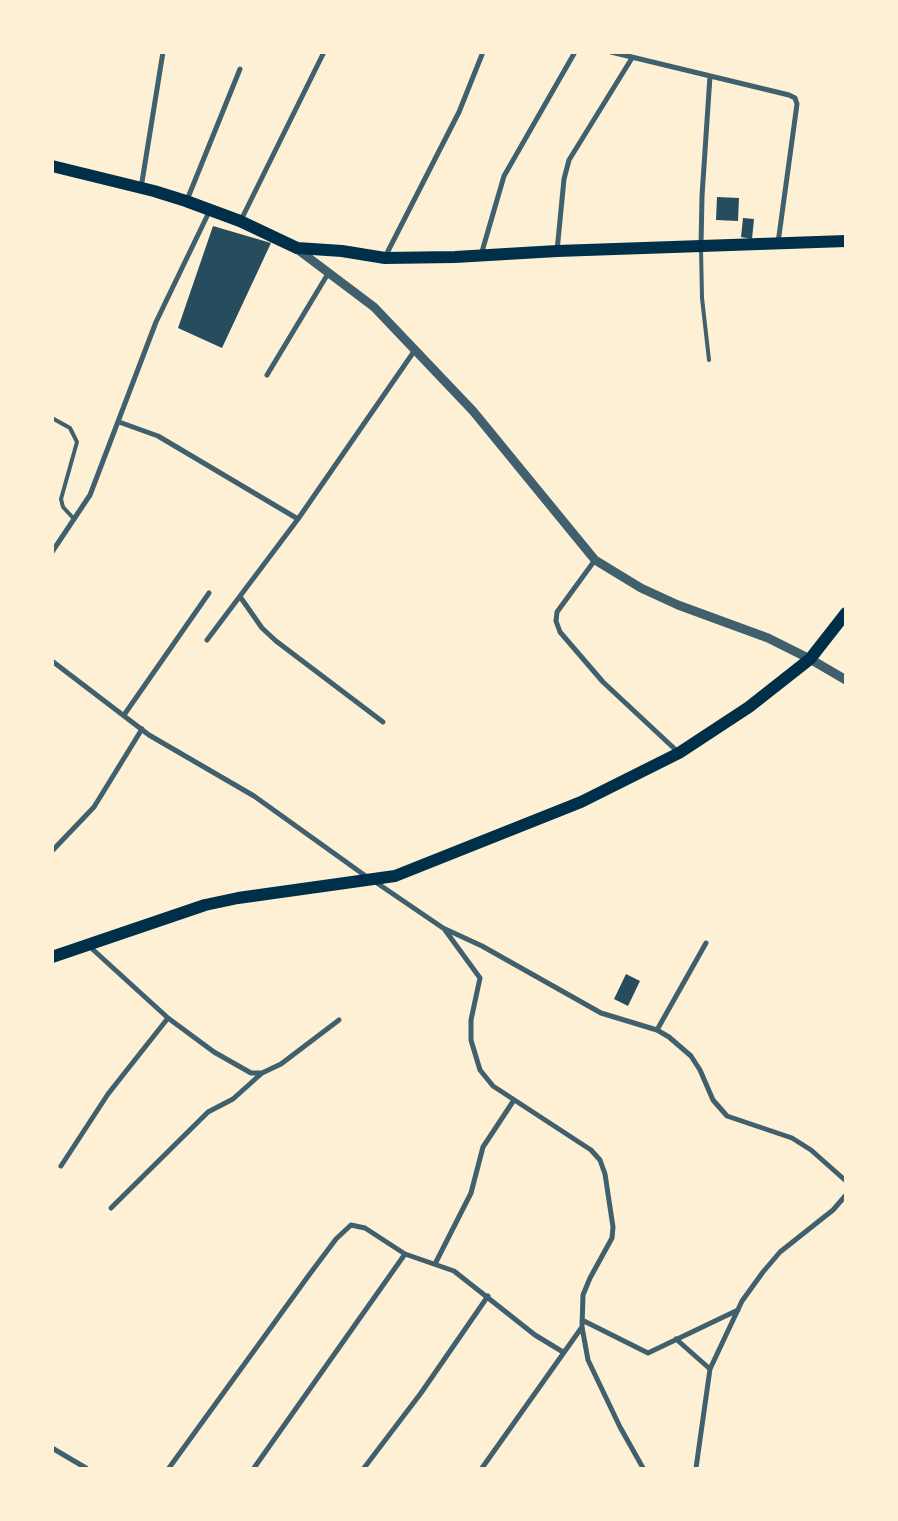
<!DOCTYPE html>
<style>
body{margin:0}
#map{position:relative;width:898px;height:1521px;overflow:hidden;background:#fdf0d5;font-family:"Fira Sans Condensed",sans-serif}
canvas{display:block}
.frame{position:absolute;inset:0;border:54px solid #fdf0d5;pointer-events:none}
</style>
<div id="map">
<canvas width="898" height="1521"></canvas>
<div class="frame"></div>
</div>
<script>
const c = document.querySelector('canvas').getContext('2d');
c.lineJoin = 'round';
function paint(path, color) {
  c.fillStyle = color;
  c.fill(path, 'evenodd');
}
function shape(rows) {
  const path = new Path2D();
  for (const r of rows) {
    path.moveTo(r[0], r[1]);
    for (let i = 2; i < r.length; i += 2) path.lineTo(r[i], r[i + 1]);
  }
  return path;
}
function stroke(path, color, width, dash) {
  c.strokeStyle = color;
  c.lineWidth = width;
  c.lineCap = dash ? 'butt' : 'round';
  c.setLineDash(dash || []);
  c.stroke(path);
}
paint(shape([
 [717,197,739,198,738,221,716,220],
 [743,218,754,219,752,239,741,237],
 [213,226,271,243,222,348,178,328],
 [626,974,640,981,628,1006,614,999]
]), '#264d5e');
stroke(shape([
 [701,248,702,298,709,360],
 [52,418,70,428,77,442,61,499,63,507,74,519]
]), '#3f606c', 4);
stroke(shape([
 [611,52,789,95,795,98,797,104,778,243],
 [141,188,163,52],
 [187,200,240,69],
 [241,220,324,52],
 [701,246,702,196,710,76],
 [557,251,564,179,569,160,632,58],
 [481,255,504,176,575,52],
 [385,257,459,112,483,52],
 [267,375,329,272],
 [119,422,158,436,298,519],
 [52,552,90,495,156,322,210,210],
 [595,560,557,612,556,621,560,632,603,682,678,752],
 [241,598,262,628,276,641,383,722],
 [207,640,298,519,415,350],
 [52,661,149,735,254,796,367,877],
 [124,715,209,593],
 [52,851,94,807,142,729],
 [374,881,443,928,482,946,601,1013,657,1030,669,1037,691,1056,700,1070,713,1100,727,1116,792,1138,811,1150,846,1181],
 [445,930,480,978,471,1020,471,1040,480,1070,493,1086,591,1150,600,1160,605,1174,613,1227,612,1238,590,1278,583,1295,582,1327,588,1360,620,1427,643,1468],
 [89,946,168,1018,214,1052,251,1073,262,1073,281,1064,339,1020],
 [657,1030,706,943],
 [61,1166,108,1094,168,1018],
 [111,1208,208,1112,233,1099,262,1073],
 [435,1264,471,1193,483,1147,514,1100],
 [582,1320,648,1353,738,1310],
 [676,1339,710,1369,696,1468],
 [710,1369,742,1301,763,1272,780,1252,833,1210,846,1195],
 [52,1448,86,1468],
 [169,1468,309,1275,336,1239,351,1225,365,1228,405,1254,454,1271,535,1335,563,1352],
 [254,1468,405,1254],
 [364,1468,421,1393,488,1296],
 [482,1468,582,1327]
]), '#3f606c', 5);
stroke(shape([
 [297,249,374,307,415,350,473,411,595,560,641,588,678,605,768,638,810,659,846,680]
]), '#3f606c', 9);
stroke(shape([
 [52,166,154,191,186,201,240,221,297,248,342,251,385,258,455,257,557,251,846,241],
 [52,957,205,905,238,898,395,876,581,802,679,753,749,707,810,659,846,613]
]), '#003049', 12);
</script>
